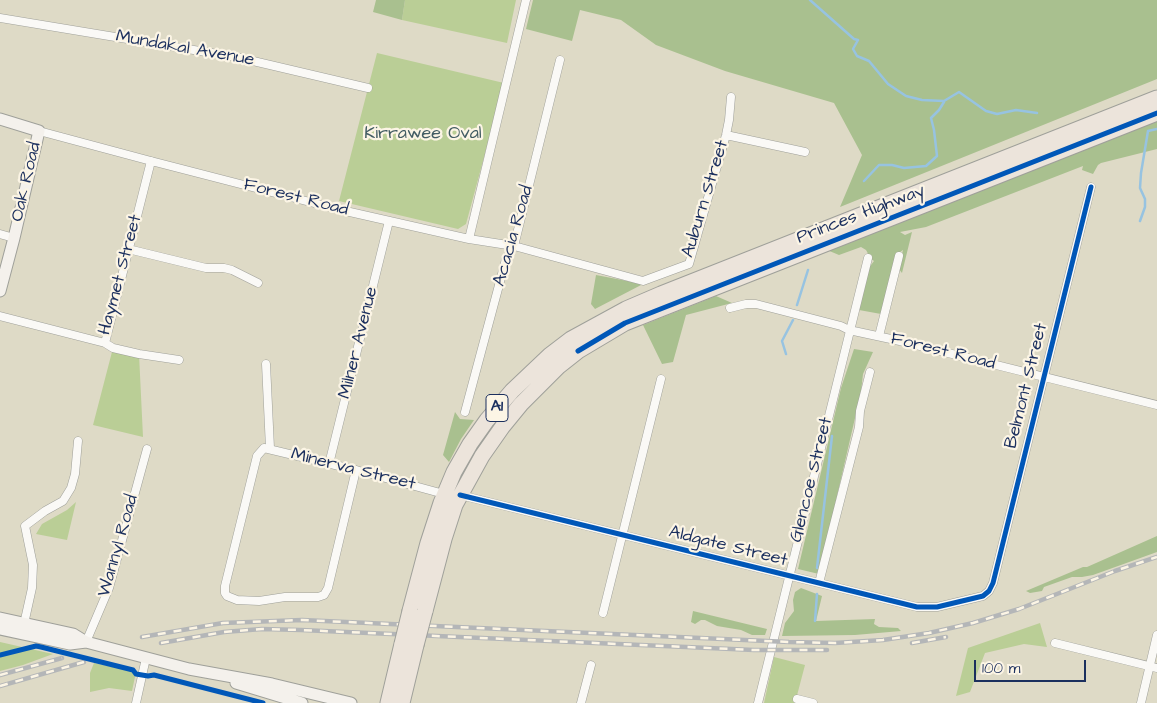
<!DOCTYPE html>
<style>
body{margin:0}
#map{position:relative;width:1157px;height:703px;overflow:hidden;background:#dedac6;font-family:"Architects Daughter",sans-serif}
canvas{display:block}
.scale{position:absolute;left:974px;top:660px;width:112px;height:22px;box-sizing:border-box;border:2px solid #1b2f5e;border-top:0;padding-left:6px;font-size:15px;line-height:18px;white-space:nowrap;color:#1b2f5e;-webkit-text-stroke:4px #fcf5e5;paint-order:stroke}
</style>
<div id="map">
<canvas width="1157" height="703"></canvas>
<div class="scale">100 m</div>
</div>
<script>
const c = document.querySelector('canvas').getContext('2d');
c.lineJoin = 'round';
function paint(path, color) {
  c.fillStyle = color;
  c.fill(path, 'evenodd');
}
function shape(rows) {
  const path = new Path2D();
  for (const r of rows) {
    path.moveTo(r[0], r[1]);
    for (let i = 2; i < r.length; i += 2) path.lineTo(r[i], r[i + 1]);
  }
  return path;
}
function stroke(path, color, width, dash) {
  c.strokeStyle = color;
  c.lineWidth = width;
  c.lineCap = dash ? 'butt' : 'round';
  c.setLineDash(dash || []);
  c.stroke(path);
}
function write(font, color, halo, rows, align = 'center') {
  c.font = font + ' "Architects Daughter",sans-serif';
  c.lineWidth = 4.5;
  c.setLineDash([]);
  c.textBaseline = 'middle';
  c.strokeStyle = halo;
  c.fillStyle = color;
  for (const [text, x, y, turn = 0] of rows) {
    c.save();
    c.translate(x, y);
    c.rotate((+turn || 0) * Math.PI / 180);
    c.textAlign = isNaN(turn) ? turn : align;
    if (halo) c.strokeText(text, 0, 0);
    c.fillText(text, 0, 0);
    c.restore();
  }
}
paint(shape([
 [405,0,516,0,507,43,402,20],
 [377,53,504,83,466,224,458,229,339,201],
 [113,348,139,354,143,437,93,425],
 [76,502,67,540,36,534,42,524,67,510],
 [1040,623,1047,647,1024,644,985,653,970,692,956,696,968,648],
 [0,642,53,654,23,665,0,671],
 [774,657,805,665,795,703,764,703],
 [94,663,136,672,132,691,109,688,90,692,90,673]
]), '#bace96');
paint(shape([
 [376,0,405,0,402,20,373,12],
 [533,0,1157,0,1157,79,840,207,862,155,834,103,725,71,656,45,621,20,580,10,572,41,526,29],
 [1157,120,1157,149,1101,163,1098,165,1093,174,1082,170,1083,166,926,227,900,232,905,235,912,232,902,273,898,268,903,250,896,255,881,314,859,310,868,269,874,261,871,259,866,250,861,247,839,255,827,250],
 [596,275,643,284,595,309,591,304],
 [716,296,732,303,686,315,673,362,662,364,643,325],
 [854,349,873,352,863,374,861,392,819,574,798,569,841,388],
 [455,412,460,419,474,420,461,439,449,462,443,455],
 [1157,536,1157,552,1093,575,1082,577,1072,577,1044,587,1042,591,1030,593,1026,591,1083,567,1087,567],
 [801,588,822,596,816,621,875,619,874,624,879,627,898,628,901,631,855,635,782,636,785,623,794,611,793,600,795,592],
 [693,611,767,629,765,635,752,635,741,630,717,626,705,620,701,620,695,624,691,622]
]), '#a9c08f');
stroke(shape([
 [810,0,854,39,858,40,853,49,857,56,869,61,888,84,906,96,922,100,944,101,959,92,986,111,997,114,1016,110,1037,113],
 [864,181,879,165,892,165,904,168,926,166,937,156,934,130,931,118,939,110,944,102],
 [1140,221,1145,207,1145,199,1140,188,1141,173,1148,131,1157,129],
 [797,305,808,270],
 [786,354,782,341,793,320],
 [817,568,832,436],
 [815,621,817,594]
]), '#97c3e1', 2.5);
const street = shape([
 [0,18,236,57,368,88],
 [39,131,151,161,341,210,469,239,514,246,643,281,689,264,726,135,729,120,731,97],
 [726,135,805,152],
 [0,234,14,238],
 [469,239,526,0],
 [128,249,206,268,224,268,232,270,258,283],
 [730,308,746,304,756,304,841,326,849,330,900,341,1157,405],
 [0,316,105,343,151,161],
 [879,336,899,256],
 [105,343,113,348,139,354,179,360],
 [266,364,270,448],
 [465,412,506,259,514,246,560,60],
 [329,464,389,221],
 [356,470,328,588,324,595,318,597,285,597,259,601,237,600,227,596,225,593,225,586,257,456,264,448,356,470,444,494],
 [460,495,917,607,937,607,983,596,989,591,993,583,1091,187],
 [819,583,859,427,860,411,870,372],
 [603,613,661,379],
 [24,624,32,588,33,565,25,526,45,511,63,501,71,488,75,474,78,441],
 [86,642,109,588,147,449],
 [1055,643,1157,668],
 [797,699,813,703],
 [136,703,146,658],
 [581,703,591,665],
 [758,703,868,258],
 [1141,703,1157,635]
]);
const secondary = shape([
 [0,119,39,131,14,238,0,291],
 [0,618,73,634,86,642,189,669,272,684,351,703],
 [0,629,70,644,86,642],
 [236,683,302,703]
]);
const highway = shape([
 [410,611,428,543,441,503,454,472,470,444,487,420,512,391,550,355,571,339,626,309,661,294,1157,98],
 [425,611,444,539,455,505,482,456,503,426,521,404,559,366,578,351,625,323,1157,113],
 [388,703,402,644],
 [402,703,416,645]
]);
stroke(street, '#9fa09a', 9);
stroke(secondary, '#9fa09a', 13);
stroke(highway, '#9fa09a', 17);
stroke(street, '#faf9f6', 8);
stroke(secondary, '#f4f1ec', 11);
stroke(highway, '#ece4db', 15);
const rail = shape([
 [142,637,223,623,302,620,789,642,835,643,883,640,929,633,973,623,1019,609,1115,571,1157,557],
 [161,643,224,632,262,629,301,630,754,650,827,650],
 [912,643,946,637],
 [0,675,62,658],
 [0,686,84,662]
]);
stroke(rail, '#b4b6b8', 4.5);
stroke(rail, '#fcf5e5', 2.5, [8]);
const highwayBridge = shape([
 [402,644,410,611],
 [416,645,425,611]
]);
stroke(highwayBridge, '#9fa09a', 17, []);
stroke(highwayBridge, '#ece4db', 15);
stroke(shape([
 [578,351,625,323,1157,113],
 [460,495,917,607,937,607,983,596,989,591,993,583,1091,187],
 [0,655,36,646,41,647,133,670,136,674,148,676,154,675,263,703]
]), '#0057b8', 5);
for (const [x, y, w] of [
 [497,408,22]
]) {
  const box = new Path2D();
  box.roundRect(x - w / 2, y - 13.5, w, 27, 4);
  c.fillStyle = '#fcf5e5';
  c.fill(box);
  stroke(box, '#1b2f5e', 1);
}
write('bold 16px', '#1b2f5e', null, [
 ["A1",497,408]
]);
write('18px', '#1b2f5e', '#fcf5e5', [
 ["Mundakal Avenue",185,49,10],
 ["Oak Road",27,182,-77],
 ["Forest Road",296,198,14],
 ["Auburn Street",706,199,-73],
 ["Princes Highway",861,215,-21],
 ["Acacia Road",514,236,-74],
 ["Haymet Street",121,275,-75],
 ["Milner Avenue",359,343,-76],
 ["Forest Road",943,352,14],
 ["Belmont Street",1027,386,-76],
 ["Minerva Street",353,470,14],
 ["Glencoe Street",812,480,-76],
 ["Wannyl Road",119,546,-74],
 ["Aldgate Street",728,547,14]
]);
write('18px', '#425c63', '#fcf5e5', [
 ["Kirrawee Oval",423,134]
]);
</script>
